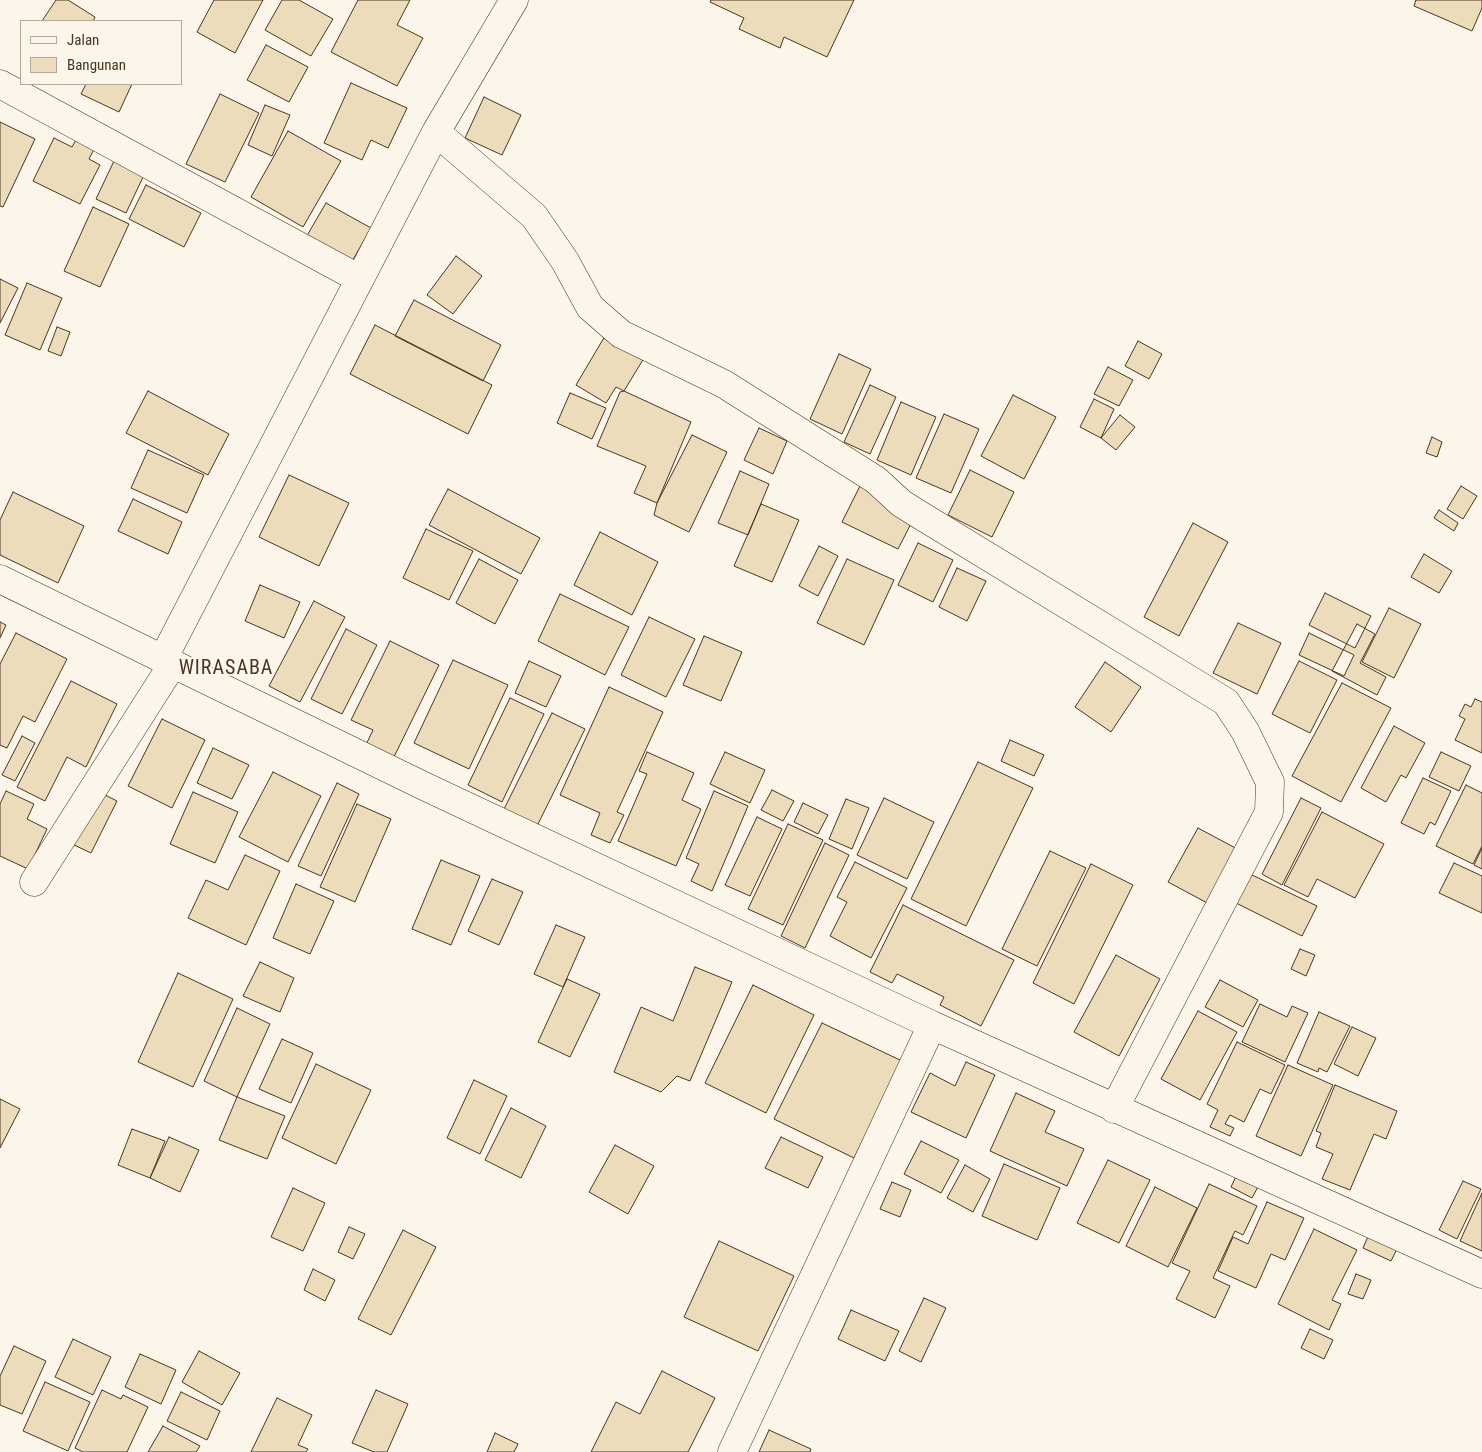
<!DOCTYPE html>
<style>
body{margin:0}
#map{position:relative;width:1482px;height:1452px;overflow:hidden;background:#fbf6e9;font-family:"Roboto Condensed",sans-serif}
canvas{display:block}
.legend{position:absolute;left:20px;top:20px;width:162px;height:65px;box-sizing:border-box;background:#fbf6e9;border:1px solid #b4a999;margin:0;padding:6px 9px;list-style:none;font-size:15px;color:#4a3520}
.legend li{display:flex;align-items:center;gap:10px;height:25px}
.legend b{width:25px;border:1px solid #b4a999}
</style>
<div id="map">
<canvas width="1482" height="1452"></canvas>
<ul class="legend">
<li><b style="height:6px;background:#fbf6e9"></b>Jalan</li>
<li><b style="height:14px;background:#ecdcbc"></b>Bangunan</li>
</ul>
</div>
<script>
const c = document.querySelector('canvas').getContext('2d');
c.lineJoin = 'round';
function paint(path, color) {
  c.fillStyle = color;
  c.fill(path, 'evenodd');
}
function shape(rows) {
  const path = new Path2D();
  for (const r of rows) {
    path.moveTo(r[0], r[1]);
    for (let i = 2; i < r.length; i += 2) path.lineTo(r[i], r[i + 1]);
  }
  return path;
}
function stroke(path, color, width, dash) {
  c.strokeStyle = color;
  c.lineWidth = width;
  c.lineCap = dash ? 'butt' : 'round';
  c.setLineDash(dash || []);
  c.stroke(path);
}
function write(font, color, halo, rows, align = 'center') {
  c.font = font + ' "Roboto Condensed",sans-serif';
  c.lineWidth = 4;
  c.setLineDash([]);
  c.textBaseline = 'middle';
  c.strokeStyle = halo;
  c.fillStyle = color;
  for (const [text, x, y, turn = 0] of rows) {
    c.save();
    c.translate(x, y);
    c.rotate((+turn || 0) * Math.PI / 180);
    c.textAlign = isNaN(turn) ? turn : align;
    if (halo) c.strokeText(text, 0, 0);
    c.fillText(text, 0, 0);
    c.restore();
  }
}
const building = shape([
 [56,0,68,0,95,17,93,21,42,21,56,0],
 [214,0,263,0,235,53,197,32,214,0],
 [282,0,299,0,333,19,311,56,265,30,282,0],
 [358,0,410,0,397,25,423,38,397,86,331,52,358,0],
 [711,0,854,0,827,57,784,37,780,48,739,29,744,18,710,2,711,0],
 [1416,0,1482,0,1482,8,1472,31,1414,6,1416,0],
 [266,45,308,67,289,102,247,80,266,45],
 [351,83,407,108,388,148,371,140,362,160,324,143,351,83],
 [86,84,132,84,119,112,81,94,86,84],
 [220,94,259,113,225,182,186,164,220,94],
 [484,97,521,115,502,155,465,138,484,97],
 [265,105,290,115,272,156,248,145,265,105],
 [0,122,35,139,3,207,0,206,0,122],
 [288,131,341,161,303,227,251,197,288,131],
 [54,138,72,147,76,140,94,149,89,159,100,165,80,204,33,181,54,138],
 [114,161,144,175,126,213,96,199,114,161],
 [146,185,201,213,184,247,129,219,146,185],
 [326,203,371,228,350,265,305,239,326,203],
 [93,207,129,224,100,287,64,271,93,207],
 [456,256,482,276,453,314,427,295,456,256],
 [0,279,18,288,0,323,0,279],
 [27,283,62,298,40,350,5,335,27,283],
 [414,300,501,345,483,381,395,336,414,300],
 [375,325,492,385,468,434,350,374,375,325],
 [57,327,70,332,61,356,48,351,57,327],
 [605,336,644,358,624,391,616,387,606,403,576,385,605,336],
 [1138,341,1162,354,1149,379,1125,366,1138,341],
 [839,354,871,369,842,434,810,419,839,354],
 [1108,367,1133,380,1119,406,1094,394,1108,367],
 [870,385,896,397,870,454,844,442,870,385],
 [148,391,229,434,208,475,126,433,148,391],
 [624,391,691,422,657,503,634,493,646,466,597,446,620,392,624,391],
 [570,393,606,408,592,439,557,423,570,393],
 [1013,395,1056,417,1024,479,981,456,1013,395],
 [1094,399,1114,409,1101,438,1080,427,1094,399],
 [901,402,936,417,911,475,877,460,901,402],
 [944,414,979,429,951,493,916,478,944,414],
 [1120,415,1135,427,1116,450,1101,438,1120,415],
 [759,428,787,441,773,474,744,460,759,428],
 [692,435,727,452,689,532,654,515,657,503,692,435],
 [1432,437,1442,442,1437,457,1426,453,1432,437],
 [148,450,204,475,187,513,131,488,148,450],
 [970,470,1014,492,992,537,948,515,970,470],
 [740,471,769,484,748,535,718,523,740,471],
 [289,475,349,503,319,566,259,537,289,475],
 [860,486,916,514,898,549,842,522,860,486],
 [1461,486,1477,496,1463,519,1447,509,1461,486],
 [448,489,540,538,521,574,429,525,448,489],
 [13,492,84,526,58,583,0,555,0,520,13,492],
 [133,499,182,522,168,554,118,531,133,499],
 [761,504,799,520,772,582,734,566,761,504],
 [1439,510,1458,523,1454,531,1434,518,1439,510],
 [1193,523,1228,542,1179,636,1144,617,1193,523],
 [426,529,473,551,449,600,403,578,426,529],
 [600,532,658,562,632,615,574,585,600,532],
 [918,543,953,560,933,602,898,585,918,543],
 [819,546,838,556,818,596,799,586,819,546],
 [1424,554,1452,571,1439,593,1411,577,1424,554],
 [479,559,518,580,495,624,456,603,479,559],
 [847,559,894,580,864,645,817,623,847,559],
 [957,568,986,581,967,621,939,607,957,568],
 [260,585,300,602,284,638,245,621,260,585],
 [1325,593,1371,616,1355,648,1309,625,1325,593],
 [560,594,629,627,605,675,538,641,560,594],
 [314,601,345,617,300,702,269,686,314,601],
 [1389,608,1421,624,1394,678,1362,662,1389,608],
 [649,617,695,639,666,697,621,675,649,617],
 [0,622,6,625,0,638,0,622],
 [1238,623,1281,643,1257,694,1213,673,1238,623],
 [1357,624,1375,634,1360,663,1386,677,1377,695,1332,671,1357,624],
 [346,629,377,645,342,714,311,699,346,629],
 [16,633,67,659,35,722,23,716,7,748,0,745,0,664,16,633],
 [1309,633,1354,655,1344,676,1299,655,1309,633],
 [704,636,742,652,721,701,683,685,704,636],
 [390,641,439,665,391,763,364,749,373,730,351,720,390,641],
 [453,660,508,685,469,769,414,743,453,660],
 [529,661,561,676,546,707,515,693,529,661],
 [1299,661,1337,680,1310,733,1272,714,1299,661],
 [1105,662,1141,687,1111,732,1075,707,1105,662],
 [71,681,117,704,86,767,67,757,45,801,17,787,71,681],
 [1342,683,1391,708,1341,802,1292,776,1342,683],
 [609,687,663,712,617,812,624,815,610,843,591,835,600,813,560,795,609,687],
 [510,698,544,714,502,802,468,785,510,698],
 [1475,699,1482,702,1482,753,1455,740,1465,719,1459,716,1465,704,1471,707,1475,699],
 [552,713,585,729,536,828,503,811,552,713],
 [162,719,205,740,172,808,128,786,162,719],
 [1394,726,1425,743,1406,778,1401,775,1386,802,1361,788,1394,726],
 [22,736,35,743,15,781,2,775,22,736],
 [1010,740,1044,755,1034,776,1001,761,1010,740],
 [213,748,249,765,232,799,197,783,213,748],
 [647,752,694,773,682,800,701,809,676,866,618,841,647,774,639,771,647,752],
 [725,752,765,770,750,803,710,784,725,752],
 [1441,752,1471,766,1459,791,1429,777,1441,752],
 [978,762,1033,788,966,926,911,899,978,762],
 [273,772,321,796,288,862,239,837,273,772],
 [1423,778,1451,791,1435,825,1430,822,1424,834,1401,823,1423,778],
 [337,783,359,794,321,876,298,866,337,783],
 [1466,785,1482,793,1482,846,1473,864,1436,846,1466,785],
 [95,790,117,801,91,853,68,842,95,790],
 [772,790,794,801,783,821,761,810,772,790],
 [6,791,34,804,27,819,47,829,28,869,0,856,0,804,6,791],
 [714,791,748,806,712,891,691,881,699,864,686,858,714,791],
 [193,792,238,812,215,863,170,844,193,792],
 [884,798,934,822,907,879,857,855,884,798],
 [1301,798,1321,808,1282,885,1262,874,1301,798],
 [846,799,869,808,852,849,829,839,846,799],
 [803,803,828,815,818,834,794,822,803,803],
 [357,804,391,819,355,902,320,887,357,804],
 [1322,812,1384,844,1355,898,1317,879,1308,897,1284,885,1322,812],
 [757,817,782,829,750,896,725,885,757,817],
 [788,824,823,840,783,925,748,909,788,824],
 [1198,828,1241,851,1211,905,1168,882,1198,828],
 [825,843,849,855,805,948,781,936,825,843],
 [1482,848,1482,869,1474,865,1482,848],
 [1050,851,1086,868,1037,966,1002,949,1050,851],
 [245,855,280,871,246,945,188,918,206,880,228,890,245,855],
 [441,860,480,876,451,945,412,929,441,860],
 [855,862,907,888,871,958,830,936,847,902,837,897,855,862],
 [1454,863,1482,876,1482,913,1439,893,1454,863],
 [1091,864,1133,885,1074,1004,1033,983,1091,864],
 [1250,874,1317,906,1302,936,1236,903,1250,874],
 [492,879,523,892,499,945,468,931,492,879],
 [296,884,334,901,310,954,273,938,296,884],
 [903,905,1014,960,981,1026,940,1005,944,997,897,974,892,983,870,972,903,905],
 [556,925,585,937,563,987,534,974,556,925],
 [1300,949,1315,955,1306,976,1291,969,1300,949],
 [1116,955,1160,979,1119,1056,1074,1032,1116,955],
 [260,962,294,978,280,1012,243,996,260,962],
 [695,967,732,982,690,1081,677,1076,661,1092,614,1072,641,1007,673,1021,695,967],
 [178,973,233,999,193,1087,138,1062,178,973],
 [567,979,600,994,570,1057,538,1042,567,979],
 [1220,980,1258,1000,1243,1027,1205,1007,1220,980],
 [753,985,814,1015,766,1113,705,1083,753,985],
 [1260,1004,1287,1017,1292,1006,1308,1013,1285,1062,1242,1042,1260,1004],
 [237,1008,270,1024,237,1097,204,1081,237,1008],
 [1198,1011,1237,1032,1200,1100,1161,1079,1198,1011],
 [1319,1012,1350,1026,1327,1072,1319,1068,1318,1072,1297,1063,1319,1012],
 [822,1023,902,1061,854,1158,774,1119,822,1023],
 [1352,1027,1376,1038,1358,1076,1334,1064,1352,1027],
 [282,1039,313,1053,291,1103,259,1089,282,1039],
 [1237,1042,1285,1065,1271,1094,1260,1089,1244,1122,1230,1115,1225,1124,1234,1128,1230,1136,1210,1127,1218,1110,1207,1104,1237,1042],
 [966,1062,995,1075,966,1138,911,1112,930,1073,955,1086,966,1062],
 [316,1064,371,1090,336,1164,282,1138,316,1064],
 [1288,1065,1333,1085,1301,1156,1256,1136,1288,1065],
 [474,1080,507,1096,480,1154,447,1138,474,1080],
 [1335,1085,1397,1111,1386,1139,1374,1134,1350,1190,1322,1179,1333,1154,1316,1147,1321,1133,1316,1131,1335,1085],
 [1016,1093,1055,1111,1045,1132,1084,1149,1067,1186,990,1151,1016,1093],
 [237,1097,285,1116,267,1159,219,1140,237,1097],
 [0,1099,20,1109,0,1148,0,1099],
 [511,1108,546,1126,521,1178,485,1160,511,1108],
 [132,1129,165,1141,150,1178,118,1165,132,1129],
 [169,1137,199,1150,180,1192,150,1178,169,1137],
 [781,1137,823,1157,808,1188,765,1168,781,1137],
 [921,1141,959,1160,941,1193,904,1174,921,1141],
 [615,1145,654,1166,628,1214,589,1192,615,1145],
 [1108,1160,1150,1180,1119,1243,1077,1223,1108,1160],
 [1004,1164,1060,1188,1037,1240,982,1216,1004,1164],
 [965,1165,990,1179,973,1212,947,1198,965,1165],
 [1237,1174,1259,1185,1252,1198,1231,1187,1237,1174],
 [1463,1181,1481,1189,1457,1239,1439,1230,1463,1181],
 [892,1182,911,1190,900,1217,880,1209,892,1182],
 [1209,1184,1257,1206,1243,1235,1235,1231,1213,1278,1230,1286,1215,1318,1176,1299,1190,1271,1172,1263,1209,1184],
 [1155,1187,1197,1208,1168,1267,1126,1246,1155,1187],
 [293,1188,325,1203,303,1251,271,1237,293,1188],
 [1482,1193,1482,1251,1460,1241,1482,1193],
 [1267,1202,1304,1218,1285,1260,1271,1254,1256,1288,1218,1271,1233,1237,1248,1244,1267,1202],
 [349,1227,365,1234,353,1259,338,1252,349,1227],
 [1314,1229,1357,1250,1332,1300,1341,1304,1329,1330,1278,1304,1314,1229],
 [403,1230,436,1247,391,1335,358,1319,403,1230],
 [1370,1232,1399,1245,1391,1261,1363,1248,1370,1232],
 [719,1241,794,1276,758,1351,684,1317,719,1241],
 [313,1269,335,1280,325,1301,304,1290,313,1269],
 [1356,1274,1371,1280,1363,1299,1348,1294,1356,1274],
 [924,1298,946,1308,921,1362,899,1351,924,1298],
 [851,1310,899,1331,885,1361,838,1339,851,1310],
 [1310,1329,1333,1340,1324,1359,1301,1348,1310,1329],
 [73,1339,111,1357,93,1395,55,1377,73,1339],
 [14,1346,46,1361,22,1414,0,1405,0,1376,14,1346],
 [199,1351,240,1373,222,1405,182,1382,199,1351],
 [140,1354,176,1370,161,1404,125,1387,140,1354],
 [662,1371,715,1398,688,1452,591,1452,616,1402,640,1414,662,1371],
 [45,1382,90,1402,68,1451,23,1431,45,1382],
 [102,1390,121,1399,123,1395,148,1407,127,1452,83,1452,75,1448,102,1390],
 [376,1390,408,1404,387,1452,374,1452,352,1443,376,1390],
 [181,1392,220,1411,207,1440,167,1421,181,1392],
 [277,1398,312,1415,298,1445,308,1449,306,1452,251,1452,277,1398],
 [163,1426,200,1446,196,1452,148,1452,163,1426],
 [769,1430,811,1449,810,1452,759,1452,769,1430],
 [495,1433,518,1444,514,1452,487,1452,495,1433]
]);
paint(building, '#ecdcbc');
stroke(building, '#4a3520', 1);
const minor = shape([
 [0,84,358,278],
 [436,132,534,216,565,261,590,307,621,334,724,384,876,480,901,503,920,515,1226,702,1245,731,1270,782,1269,812,1114,1109],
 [0,579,163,659,436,132,514,0],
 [163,659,426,787,932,1025,732,1452],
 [34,882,172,665],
 [932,1025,1482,1274]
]);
stroke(minor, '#4a3520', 29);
stroke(minor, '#fbf6e9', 28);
c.letterSpacing = '1px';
write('20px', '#4a3520', '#fbf6e9', [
 ["WIRASABA",226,669]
]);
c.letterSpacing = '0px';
</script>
